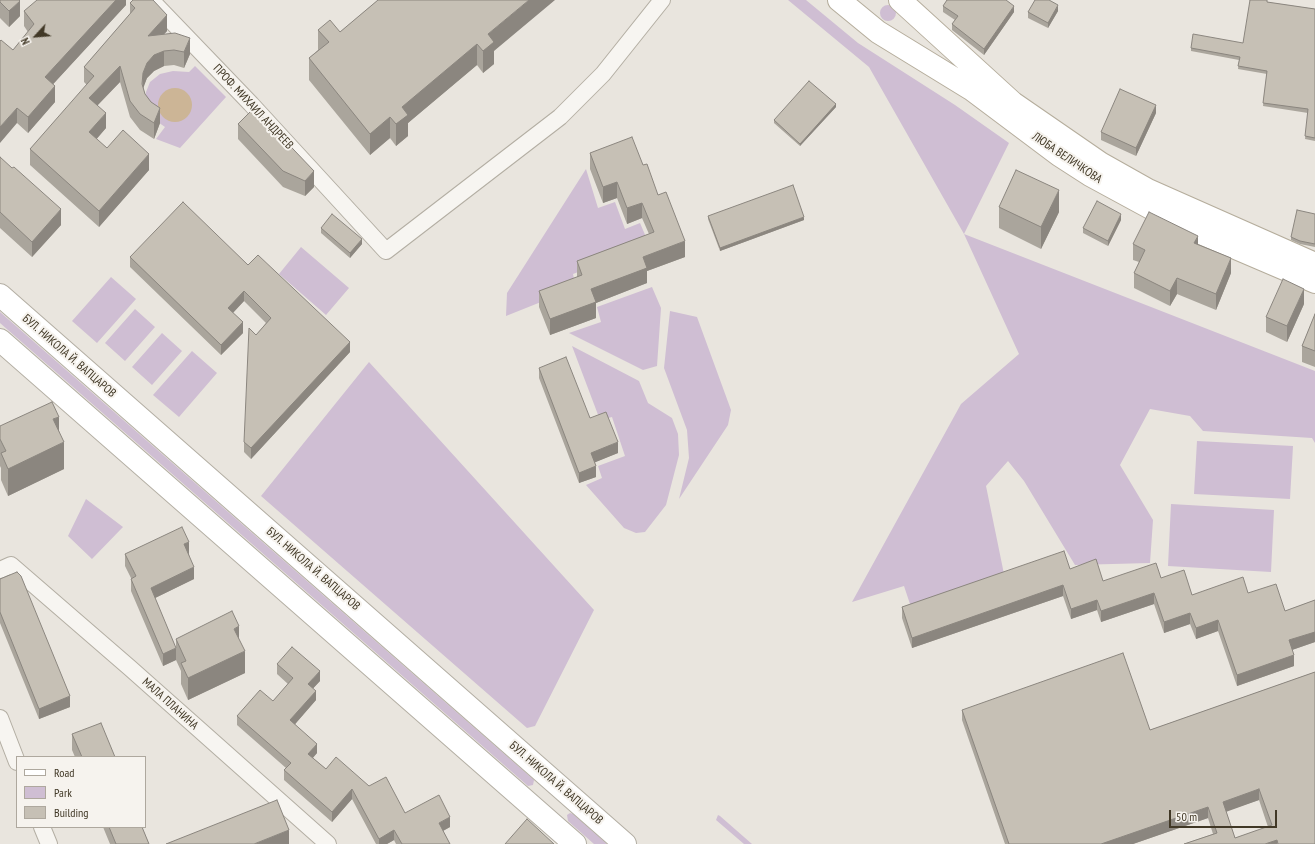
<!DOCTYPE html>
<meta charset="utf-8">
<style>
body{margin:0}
#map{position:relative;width:1315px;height:844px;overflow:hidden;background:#e9e5de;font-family:"PT Sans Narrow",sans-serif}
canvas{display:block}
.legend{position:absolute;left:16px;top:756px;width:130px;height:72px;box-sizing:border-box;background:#f6f3ee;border:1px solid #aea89e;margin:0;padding:5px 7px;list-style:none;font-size:12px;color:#413826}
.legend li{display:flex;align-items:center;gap:8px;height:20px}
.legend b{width:20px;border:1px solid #aea89e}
.north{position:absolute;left:16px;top:16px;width:40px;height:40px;-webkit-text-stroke:3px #f6f3ee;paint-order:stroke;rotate:244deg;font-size:11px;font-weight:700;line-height:16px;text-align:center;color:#413826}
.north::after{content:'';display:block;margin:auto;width:14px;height:18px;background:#413826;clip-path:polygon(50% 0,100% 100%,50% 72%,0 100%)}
.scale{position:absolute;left:1169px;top:810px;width:108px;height:18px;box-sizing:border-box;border:2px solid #413826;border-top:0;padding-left:5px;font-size:12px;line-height:14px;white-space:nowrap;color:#413826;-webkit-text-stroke:3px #f6f3ee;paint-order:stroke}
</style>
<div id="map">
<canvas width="1315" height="844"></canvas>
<ul class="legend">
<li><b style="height:5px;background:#fff"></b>Road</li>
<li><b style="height:11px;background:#cfbed3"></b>Park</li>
<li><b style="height:11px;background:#c6c0b5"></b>Building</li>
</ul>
<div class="north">N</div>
<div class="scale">50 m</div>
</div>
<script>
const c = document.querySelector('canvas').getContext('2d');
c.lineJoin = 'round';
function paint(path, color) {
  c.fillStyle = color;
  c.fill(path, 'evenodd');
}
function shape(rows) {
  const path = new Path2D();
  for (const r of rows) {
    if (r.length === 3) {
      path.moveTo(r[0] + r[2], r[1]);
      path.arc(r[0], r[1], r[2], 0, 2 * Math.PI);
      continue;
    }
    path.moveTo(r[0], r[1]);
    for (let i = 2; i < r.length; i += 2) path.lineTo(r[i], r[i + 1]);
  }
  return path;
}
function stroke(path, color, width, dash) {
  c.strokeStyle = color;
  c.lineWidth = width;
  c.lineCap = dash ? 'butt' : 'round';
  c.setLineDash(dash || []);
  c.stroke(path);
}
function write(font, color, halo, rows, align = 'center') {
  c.font = font + ' "PT Sans Narrow",sans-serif';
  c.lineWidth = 4;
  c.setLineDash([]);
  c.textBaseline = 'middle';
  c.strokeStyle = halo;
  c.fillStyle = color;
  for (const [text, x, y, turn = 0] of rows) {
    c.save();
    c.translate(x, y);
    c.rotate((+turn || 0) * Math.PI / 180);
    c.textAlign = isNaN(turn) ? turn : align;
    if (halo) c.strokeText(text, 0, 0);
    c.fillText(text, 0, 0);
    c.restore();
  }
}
paint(shape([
 [788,0,806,0,858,43,955,105,1009,143,964,234,1315,371,1315,443,1312,438,1203,431,1190,416,1150,409,1120,465,1153,520,1150,563,1075,565,1024,481,1008,461,986,486,1004,574,911,607,904,586,852,602,961,404,1019,354,964,234,869,67],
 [888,13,8],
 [195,66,226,97,180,148,156,139,165,127,155,120,145,103,146,92,150,82,160,74,173,71,189,72],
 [586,169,598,208,615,202,625,229,640,223,649,244,573,274,576,288,506,316,507,293],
 [301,247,349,288,326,315,279,274],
 [111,277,136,299,97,343,72,321],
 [652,287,661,308,657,366,643,370,569,333,601,322,597,307],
 [135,309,155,327,125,361,105,343],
 [670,311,697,317,731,410,728,425,679,499,689,458,687,430,664,368],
 [0,312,534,780,533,785,528,786,0,323],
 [162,333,182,351,152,385,132,367],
 [572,346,639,381,648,403,672,418,678,434,679,455,666,505,645,532,636,533,624,528,586,485,602,478,598,466,625,456,612,417,600,420],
 [192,351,217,373,179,417,153,395],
 [369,362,594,610,535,726,527,728,261,496],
 [1197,441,1293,446,1290,499,1194,494],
 [86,499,123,527,92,559,68,536],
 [1171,504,1274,510,1271,572,1168,566],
 [570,813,573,814,607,844,594,844,568,821,567,815],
 [718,815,720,816,752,844,744,844,716,820]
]), '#cfbed3');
paint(shape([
 [175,105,17]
]), '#ccb596');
const street = shape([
 [151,0,251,104,386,251,560,117,603,74,662,0],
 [0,570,11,565,130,668,328,844],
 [0,718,17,762],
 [42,827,49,844]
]);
const secondary = shape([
 [0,295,625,844],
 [0,340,575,844]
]);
const primary = shape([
 [839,0,878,32,971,89,1059,155,1090,175,1184,226,1315,282],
 [900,0,1013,103,1100,163,1148,190,1315,264]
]);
stroke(street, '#b3aea3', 18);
stroke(secondary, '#b3aea3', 24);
stroke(primary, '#b5ad9c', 24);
stroke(street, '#f7f5f1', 16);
stroke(secondary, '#fff', 22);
stroke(primary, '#fff', 22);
paint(shape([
 [0,0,20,16,9,27,0,18],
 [126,0,126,5,53,84,55,102,28,133,17,123,13,50,28,32,24,26,24,11],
 [378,0,494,51,494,64,483,73,477,65,408,123,408,136,396,146,390,138,370,155,309,80,309,58,318,50,318,30,340,32],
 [1268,0,1267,2,1315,9,1315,141,1305,139,1308,113,1263,106,1267,74,1238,69,1239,60,1191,51,1191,48,1243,43],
 [130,3,167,31,164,34,190,54,184,68,174,65,164,66,154,71,147,78,143,87,145,94,160,123,154,139,140,130,130,117,120,82,97,106,106,128,96,139,107,148,149,170,99,227,30,165,30,149,87,85,84,82,84,67,130,14],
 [943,6,1014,12,984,55,952,30,952,24,955,20,943,12],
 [1058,11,1048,28,1028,18,1028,12],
 [836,107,800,146,774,123,774,120],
 [1156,113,1136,156,1101,140,1101,132],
 [238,124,314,187,305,196,283,187,238,139],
 [590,153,643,165,658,195,685,257,647,271,647,283,596,303,596,318,550,335,539,307,539,291,577,277,577,261,649,234,642,218,627,224,617,198,603,203,590,169],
 [0,157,61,225,32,257,0,228],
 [999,207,1059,212,1041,249,999,228],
 [1315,214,1315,247,1300,244,1291,240,1291,237],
 [708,216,804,220,720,251,708,219],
 [1121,220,1108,246,1083,233,1083,228],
 [321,228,362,244,350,258,321,233],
 [1133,244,1198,245,1231,273,1216,310,1177,294,1170,306,1134,288,1134,273,1139,262,1133,260],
 [130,257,248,265,350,352,251,459,244,452,244,442,256,335,266,323,244,301,233,313,243,333,221,355,130,267],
 [1304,304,1287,342,1266,332,1266,317],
 [1315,314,1315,367,1302,362,1302,346],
 [539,368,590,418,618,453,595,462,596,477,579,483,539,378],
 [0,426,59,430,64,469,8,496,1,480,1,468,0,466],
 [125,554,189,554,194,579,155,598,176,660,163,666,131,591,131,578,125,566],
 [1070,569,1103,581,1161,578,1192,595,1248,593,1285,611,1315,600,1315,642,1292,650,1294,666,1237,686,1218,631,1196,639,1190,624,1164,633,1154,604,1101,622,1097,610,1071,619,1063,596,912,648,902,618,902,607],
 [0,579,70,707,39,719,0,623],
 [176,639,239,640,245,673,188,700,181,684,181,671,176,660],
 [277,664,320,681,313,688,316,700,295,724,317,753,313,758,326,769,369,786,405,813,450,827,443,831,450,844,396,844,394,840,387,844,376,844,352,799,332,822,284,780,284,770,286,768,237,725,237,716,273,701,288,684,277,674],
 [1315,672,1315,844,1184,844,1213,834,1208,818,1133,844,1005,844,962,720,962,710,1150,730],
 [1259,800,1268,827,1235,838,1226,811],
 [72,734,115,757,75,757,72,750],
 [103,827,142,827,149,844,110,844]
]), '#aaa59c');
paint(shape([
 [116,0,126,0,126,5,45,93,45,77],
 [529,0,555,0,494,51,494,64,483,73,483,51,488,34],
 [20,1,20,16,9,27,9,11],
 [1058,5,1058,11,1048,28,1048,23],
 [1014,6,1014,12,984,55,984,49],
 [167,15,167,31,148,52,148,36],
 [190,38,190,54,184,68,184,52],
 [477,44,477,65,408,123,408,136,396,146,396,124,402,107],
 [164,51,164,66,154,71,147,78,143,89,143,73,147,63,154,55],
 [120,66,120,82,89,114,89,98],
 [55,86,55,102,28,133,28,117],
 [836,104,836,107,800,146,800,144],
 [1156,105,1156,113,1136,156,1136,148],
 [17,108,17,123,0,143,0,127],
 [160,108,160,123,154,139,154,123],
 [106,113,106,128,89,148,89,132],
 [390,117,390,138,370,155,370,134],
 [149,154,149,170,99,227,99,211],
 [314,171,314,187,305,196,305,181],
 [617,182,617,198,603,203,603,187],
 [1059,190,1059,212,1041,249,1041,227],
 [642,203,642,218,627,224,627,208],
 [61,209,61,225,32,257,32,242],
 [1121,214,1121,220,1108,246,1108,241],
 [804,217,804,220,720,251,720,248],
 [1198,236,1198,251,1194,243],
 [362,239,362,244,350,258,350,253],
 [685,241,685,257,647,271,647,283,596,303,596,318,550,335,550,319,591,289,643,257],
 [1231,258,1231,273,1216,310,1216,294],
 [1177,278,1177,294,1170,306,1170,291],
 [1304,289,1304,304,1287,342,1287,326],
 [244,291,244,301,228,318,228,308],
 [243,322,243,333,221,355,221,345],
 [350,342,350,352,251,459,251,448],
 [59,417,59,444,53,419],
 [64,442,64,469,8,496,8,469],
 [618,442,618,453,591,464,591,453],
 [596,466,596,477,579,483,579,473],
 [189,542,189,554,184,556,184,544],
 [194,567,194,579,151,600,151,588],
 [1063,585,1063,596,912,648,912,638],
 [1154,593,1154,604,1101,622,1101,611],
 [1097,600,1097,610,1071,619,1071,609],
 [1190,613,1190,624,1164,633,1164,622],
 [1218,620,1218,631,1196,639,1196,628],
 [239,626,239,648,234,629],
 [1315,632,1315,642,1289,651,1289,640],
 [176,648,176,660,163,666,163,654],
 [245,651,245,673,188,700,188,678],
 [1294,655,1294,666,1237,686,1237,675],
 [320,671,320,681,308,694,308,684],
 [316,691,316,700,290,730,290,720],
 [70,696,70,707,39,719,39,709],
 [317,744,317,753,308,763,308,754],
 [352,789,352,799,332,822,332,812],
 [1259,789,1259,800,1223,813,1223,802],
 [1208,807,1208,818,1133,844,1101,844],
 [450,817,450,827,439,833,439,823],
 [289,830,289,844,254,844],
 [394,830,394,840,387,844,379,844,379,839],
 [1277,840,1277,844,1265,844]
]), '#8b867f');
const building = shape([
 [0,0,19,0,20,1,9,11,0,2,0,0],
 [37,0,116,0,45,77,55,86,28,117,17,108,0,127,0,41,1,40,13,50,34,24,24,11,37,0],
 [133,0,153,0,167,15,148,36,175,33,190,38,184,52,174,50,164,51,154,55,147,63,143,73,142,84,145,94,151,102,160,108,154,123,140,114,130,101,120,66,89,98,106,113,89,132,107,148,123,130,149,154,99,211,30,149,94,76,84,67,135,8,130,3,133,0],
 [378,0,529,0,488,34,494,42,483,51,477,44,402,107,408,115,396,124,390,117,370,134,309,58,329,42,318,30,330,20,340,32,378,0],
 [947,0,1006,0,1014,6,984,49,952,24,958,16,943,6,947,0],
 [1035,0,1049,0,1058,5,1048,23,1028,12,1035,0],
 [1250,0,1267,0,1267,2,1315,9,1315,138,1305,136,1308,109,1263,103,1267,71,1238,66,1240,57,1191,48,1193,34,1243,43,1250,0],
 [809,81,836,104,800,144,774,120,809,81],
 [1120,89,1156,105,1136,148,1101,132,1120,89],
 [254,108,314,171,305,181,283,171,238,124,254,108],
 [632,137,643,165,647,164,658,195,666,192,685,241,643,257,647,268,591,289,596,302,550,319,539,291,582,275,577,261,654,232,642,203,627,208,617,182,603,187,590,153,632,137],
 [0,157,12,168,14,167,61,209,32,242,0,212,0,157],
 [1016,170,1059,190,1041,227,999,207,1016,170],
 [793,185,804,217,720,248,708,216,793,185],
 [1097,201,1121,214,1108,241,1083,228,1097,201],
 [183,202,248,265,258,255,350,342,251,448,244,442,249,328,256,335,271,318,244,291,228,308,243,322,221,345,130,257,183,202],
 [1297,210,1315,214,1315,244,1300,241,1291,237,1297,210],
 [1149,212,1198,236,1194,243,1231,258,1216,294,1177,278,1170,291,1134,273,1145,250,1133,244,1149,212],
 [332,214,362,239,350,253,321,228,332,214],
 [1283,279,1304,289,1287,326,1266,317,1283,279],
 [1315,314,1315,351,1302,346,1315,314],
 [566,357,590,418,606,412,618,442,591,453,596,466,579,473,539,368,566,357],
 [52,402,59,417,53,419,64,442,8,469,1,453,6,451,0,439,0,426,52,402],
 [182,527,189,542,184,544,194,567,151,588,176,648,163,654,131,579,136,576,125,554,182,527],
 [1064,551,1070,569,1096,559,1103,581,1156,563,1161,578,1184,570,1192,595,1243,577,1248,593,1276,584,1285,611,1315,600,1315,632,1289,640,1294,655,1237,675,1218,620,1196,628,1190,613,1164,622,1154,593,1101,611,1097,600,1071,609,1063,585,912,638,902,607,1064,551],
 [17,572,21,576,70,696,39,709,0,612,0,579,17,572],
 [232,611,239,626,234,629,245,651,188,678,181,663,186,661,176,639,232,611],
 [292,647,320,671,308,684,316,691,290,720,317,744,308,754,326,769,336,757,369,786,386,777,405,813,439,795,450,817,439,823,450,844,402,844,394,830,379,839,352,789,332,812,284,770,291,763,237,716,260,690,273,701,293,678,277,664,292,647],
 [1123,653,1150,730,1315,672,1315,844,1278,844,1277,840,1265,844,1184,844,1217,833,1208,807,1101,844,1009,844,962,710,1123,653],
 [1259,789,1272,825,1235,838,1223,802,1259,789],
 [101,723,115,757,82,757,72,734,101,723],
 [277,800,289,830,254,844,166,844,277,800],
 [527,819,554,844,505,844,527,819],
 [109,827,142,827,149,844,116,844,109,827]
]);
paint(building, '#c6c0b5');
stroke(building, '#8b867f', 1);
write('12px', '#413826', '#f6f3ee', [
 ["ПРОФ. МИХАИЛ АНДРЕЕВ",253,107,47],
 ["ЛЮБА ВЕЛИЧКОВА",1067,158,34],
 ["БУЛ. НИКОЛА Й. ВАПЦАРОВ",69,356,41],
 ["БУЛ. НИКОЛА Й. ВАПЦАРОВ",313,569,41],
 ["МАЛА ПЛАНИНА",170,704,42],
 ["БУЛ. НИКОЛА Й. ВАПЦАРОВ",556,783,41]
]);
</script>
